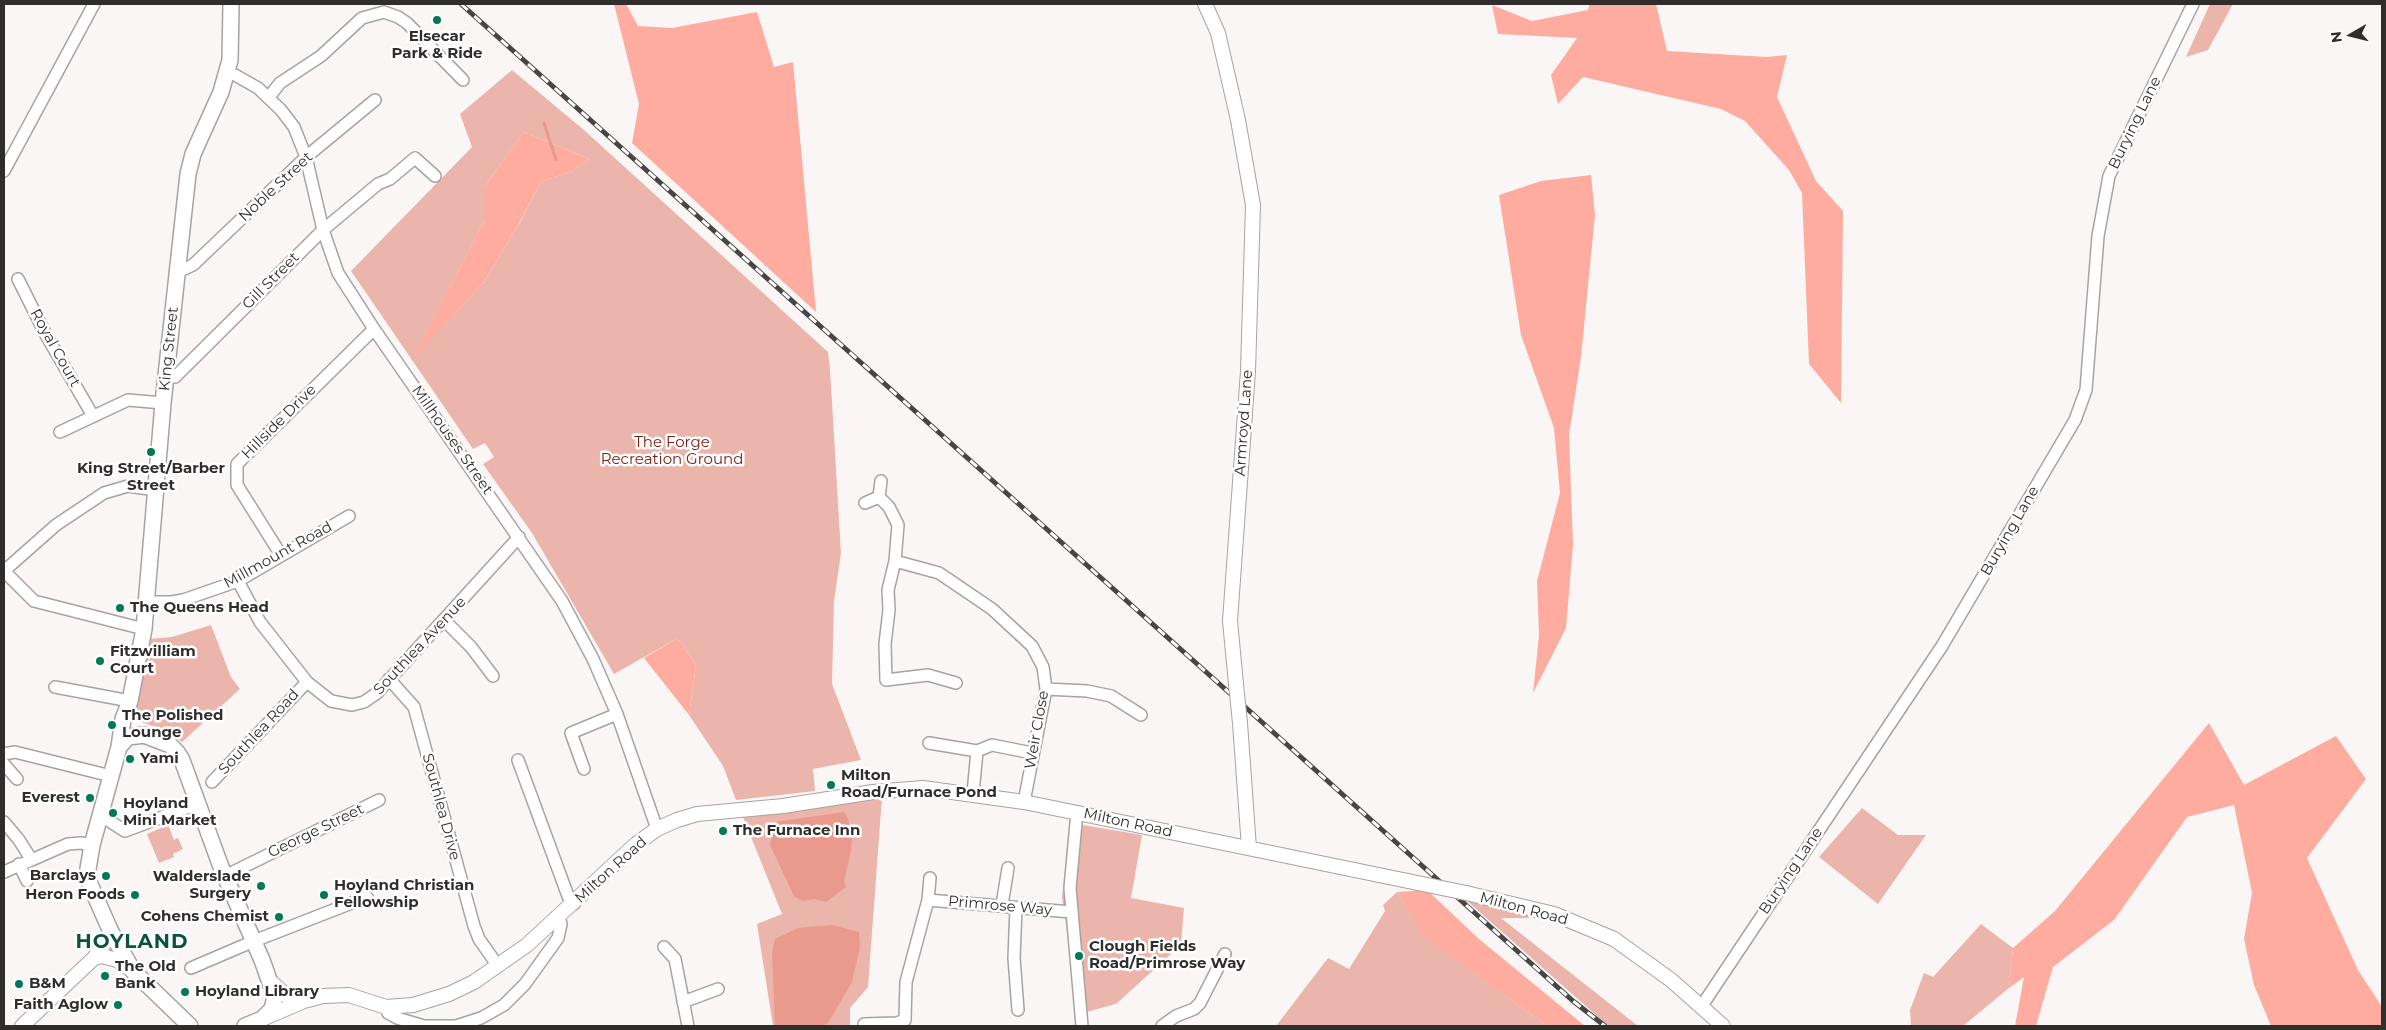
<!DOCTYPE html>
<style>
body{margin:0}
#map{position:relative;width:2386px;height:1030px;overflow:hidden;background:#faf6f5;font-family:Montserrat,sans-serif}
canvas{display:block}
.frame{position:absolute;inset:0;border:5px solid #2f2e2d;pointer-events:none}
.north{position:absolute;left:2326px;top:10px;width:50px;height:50px;-webkit-text-stroke:4px #fff;paint-order:stroke;rotate:262deg;font-size:14px;font-weight:700;line-height:20px;text-align:center;color:#2f2e2d}
.north::after{content:'';display:block;margin:auto;width:18px;height:22px;background:#2f2e2d;clip-path:polygon(50% 0,100% 100%,50% 72%,0 100%)}
</style>
<div id="map">
<canvas width="2386" height="1030"></canvas>
<div class="frame"></div>
<div class="north">N</div>
</div>
<script>
const c = document.querySelector('canvas').getContext('2d');
c.lineJoin = 'round';
function paint(path, color) {
  c.fillStyle = color;
  c.fill(path, 'evenodd');
}
function shape(rows) {
  const path = new Path2D();
  for (const r of rows) {
    path.moveTo(r[0], r[1]);
    for (let i = 2; i < r.length; i += 2) path.lineTo(r[i], r[i + 1]);
  }
  return path;
}
function stroke(path, color, width, dash) {
  c.strokeStyle = color;
  c.lineWidth = width;
  c.lineCap = dash ? 'butt' : 'round';
  c.setLineDash(dash || []);
  c.stroke(path);
}
function write(font, color, halo, rows, align = 'center') {
  c.font = font + ' Montserrat,sans-serif';
  c.lineWidth = 5;
  c.setLineDash([]);
  c.textBaseline = 'middle';
  c.strokeStyle = halo;
  c.fillStyle = color;
  for (const [text, x, y, turn = 0] of rows) {
    c.save();
    c.translate(x, y);
    c.rotate((+turn || 0) * Math.PI / 180);
    c.textAlign = isNaN(turn) ? turn : align;
    if (halo) c.strokeText(text, 0, 0);
    c.fillText(text, 0, 0);
    c.restore();
  }
}
paint(shape([
 [2210,4,2233,4,2208,50,2186,57],
 [512,70,584,130,828,352,830,369,841,553,834,601,832,684,861,760,813,769,815,791,736,800,723,766,689,715,696,665,678,638,614,674,532,533,483,464,494,457,485,443,473,449,351,271,472,147,460,114],
 [524,132,589,159,572,171,541,182,520,222,484,282,413,358,485,220,485,186],
 [211,625,231,677,240,689,182,742,167,732,142,722,137,716,134,708,149,639,172,637],
 [882,797,868,987,850,1008,850,1026,773,1026,757,924,782,914,743,817],
 [1862,808,1898,835,1926,835,1878,904,1819,857],
 [1071,823,1142,835,1131,898,1184,908,1181,945,1116,1004,1079,1014,1062,897],
 [168,825,174,840,178,838,183,849,173,854,174,857,159,863,147,834],
 [1397,892,1425,936,1547,1026,1276,1026,1328,958,1349,969,1385,911,1383,905],
 [1466,900,1541,918,1501,918,1638,1026,1609,1026,1606,1024],
 [1981,924,2013,948,2009,988,1963,1026,1911,1026,1910,1010,1924,973,1933,977]
]), '#ebb5ab');
paint(shape([
 [614,4,626,4,638,26,672,28,757,12,774,67,793,62,816,312,632,143,639,104],
 [1590,4,1656,4,1667,51,1767,57,1787,55,1777,97,1816,181,1843,211,1841,403,1809,364,1802,193,1789,170,1745,121,1721,109,1583,77,1558,104,1551,75,1577,38,1498,34,1492,5,1532,21,1588,10],
 [524,132,589,159,572,171,541,182,518,225,484,282,411,361,485,220,485,186],
 [1591,175,1595,215,1581,357,1569,435,1573,545,1566,628,1533,693,1539,635,1537,581,1560,493,1554,428,1521,335,1499,195,1541,181],
 [678,638,696,665,689,715,644,658],
 [2209,723,2244,785,2336,736,2366,779,2307,858,2358,970,2382,1007,2382,1026,2271,1026,2254,985,2244,939,2252,893,2234,805,2187,817,2114,920,2053,967,2036,1026,2015,1026,2024,977,2009,988,2013,948,2055,911],
 [1427,890,1479,939,1585,1026,1547,1026,1424,936,1397,892]
]), '#feac9f');
paint(shape([
 [844,812,848,819,852,836,851,851,844,882,846,887,826,902,815,899,802,901,794,896,770,845,775,822],
 [832,925,859,932,860,947,852,982,828,1023,822,1026,775,1026,772,953,775,939,798,928]
]), '#e99a8c');
stroke(shape([
 [544,123,556,160]
]), '#e99a8c', 3);
const minor = shape([
 [226,73,235,75,258,88,281,110,294,127,306,157,323,230,338,273,374,329,562,601,593,659,617,714,657,829],
 [269,97,280,83,321,56,362,18,384,12,398,17,407,23,463,80],
 [4,171,94,4],
 [176,270,182,270,193,265,306,157,375,100],
 [18,279,46,335,93,416],
 [166,377,175,377,323,230,378,184,390,179,415,158,435,176],
 [60,432,128,400,163,403],
 [881,481,879,497,889,507,898,525,895,561,888,590,889,610,885,644,886,680,928,675,956,683],
 [865,503,879,497],
 [281,555,237,485,237,464,374,329],
 [895,561,939,573,992,609,1032,646,1043,667,1046,689,1024,802],
 [4,571,56,525,104,493,128,486,156,490],
 [4,571,34,601,144,629],
 [238,581,260,622,307,682,331,701,352,705,364,702,377,693,519,537],
 [148,602,172,602,183,600,238,581,349,516],
 [445,621,471,647,493,676],
 [389,679,414,707,474,926,479,939,498,966],
 [55,687,130,701],
 [1046,689,1087,691,1111,696,1141,715],
 [929,743,977,751],
 [4,754,15,752,111,776],
 [518,760,568,896,574,904],
 [4,764,17,779],
 [584,769,571,733,617,714],
 [212,782,307,682],
 [973,793,977,751,992,745,1032,753],
 [1077,812,1070,888,1082,1026],
 [100,815,125,831,197,804],
 [4,822,19,840,31,859],
 [19,864,27,881],
 [4,872,68,844,81,843,92,845],
 [225,876,379,800],
 [928,900,1071,912],
 [1002,905,1008,868],
 [1016,908,1014,958,1018,1010],
 [664,947,675,959,688,1026],
 [191,968,254,941,367,897],
 [683,1002,718,989],
 [386,1007,388,1013,397,1018,424,1026,456,1026,481,1018,504,1005,525,984,558,938,561,924,559,917],
 [1701,1007,1942,646,2075,420,2086,390,2098,236,2109,176,2193,4],
 [864,1024,897,1023,905,1020,906,982,928,900,930,878],
 [1162,1026,1176,1016,1194,1009,1200,1003,1225,954]
]);
const tertiary = shape([
 [1205,4,1218,33,1238,120,1253,205,1248,371,1230,621,1236,684],
 [1240,723,1249,848],
 [1466,893,1554,914,1614,939,1671,980,1723,1026],
 [94,958,102,956,117,960,133,971],
 [271,982,289,998,304,1001],
 [262,1019,304,1001,323,996,349,995,386,1007,413,1005,449,994,474,982,527,945,635,845,657,829,677,820,697,814,783,806,873,792,923,788,1024,802,1408,881],
 [22,1026,94,958,107,940,111,932]
]);
const secondary = shape([
 [119,747,128,737,144,735,170,745,177,752,182,760,221,867,262,960,275,997,272,1009,262,1019,245,1026],
 [190,1026,133,971,111,932,89,882,88,869,92,845,119,747,123,719,130,701,144,629,163,403,188,174,193,154,221,92,230,60,231,4]
]);
stroke(minor, '#a7a3a2', 14);
stroke(tertiary, '#a7a3a2', 16);
stroke(secondary, '#a7a3a2', 18);
stroke(minor, '#fff', 11);
stroke(tertiary, '#fff', 14);
stroke(secondary, '#fff', 15);
const rail = shape([
 [461,4,1573,1001,1605,1026]
]);
stroke(rail, '#474645', 5);
stroke(rail, '#fff', 3, [9]);
const tertiaryBridge = shape([
 [1236,684,1240,723],
 [1408,881,1466,893]
]);
stroke(tertiaryBridge, '#a7a3a2', 16, []);
stroke(tertiaryBridge, '#fff', 14);
for (const [x, y, r, color] of [
 [437,20,5,"#007956"],
 [151,452,5,"#007956"],
 [120,608,5,"#007956"],
 [100,661,5,"#007956"],
 [112,725,5,"#007956"],
 [130,759,5,"#007956"],
 [831,785,5,"#007956"],
 [90,798,5,"#007956"],
 [113,813,5,"#007956"],
 [723,831,5,"#007956"],
 [106,876,5,"#007956"],
 [261,886,5,"#007956"],
 [135,895,5,"#007956"],
 [324,895,5,"#007956"],
 [279,917,5,"#007956"],
 [1079,956,5,"#007956"],
 [105,976,5,"#007956"],
 [19,984,5,"#007956"],
 [185,992,5,"#007956"],
 [118,1005,5,"#007956"]
]) {
  const dot = new Path2D();
  dot.arc(x, y, r, 0, 2 * Math.PI);
  c.fillStyle = color;
  c.fill(dot);
  stroke(dot, '#fff', 2);
}
write('bold 15px', '#2f2e2d', '#fff', [
 ["Elsecar",437,37,"center"],
 ["Park & Ride",437,54,"center"],
 ["King Street/Barber",151,469,"center"],
 ["Street",151,486,"center"],
 ["The Queens Head",130,608],
 ["Fitzwilliam",110,652],
 ["Court",110,669],
 ["The Polished",122,716],
 ["Lounge",122,733],
 ["Yami",140,759],
 ["Milton",841,776],
 ["Road/Furnace Pond",841,793],
 ["Everest",80,798,"right"],
 ["Hoyland",123,804],
 ["Mini Market",123,821],
 ["The Furnace Inn",733,831],
 ["Barclays",96,876,"right"],
 ["Walderslade",251,877,"right"],
 ["Surgery",251,894,"right"],
 ["Hoyland Christian",334,886],
 ["Fellowship",334,903],
 ["Heron Foods",125,895,"right"],
 ["Cohens Chemist",269,917,"right"],
 ["Clough Fields",1089,947],
 ["Road/Primrose Way",1089,964],
 ["The Old",115,967],
 ["Bank",115,984],
 ["B&M",29,984],
 ["Hoyland Library",195,992],
 ["Faith Aglow",108,1005,"right"]
], 'left');
write('15px', '#2f2e2d', '#fff', [
 ["Burying Lane",2135,123,-64],
 ["Noble Street",276,187,-43],
 ["Gill Street",271,281,-45],
 ["Royal Court",55,348,61],
 ["King Street",169,349,-84],
 ["Hillside Drive",279,422,-45],
 ["Armroyd Lane",1244,423,-86],
 ["Millhouses Street",452,440,55],
 ["Burying Lane",2010,531,-60],
 ["Millmount Road",278,555,-29],
 ["Southlea Avenue",420,646,-47],
 ["Weir Close",1037,730,-80],
 ["Southlea Road",259,732,-47],
 ["Southlea Drive",441,807,75],
 ["Milton Road",1128,823,12],
 ["George Street",316,831,-26],
 ["Milton Road",611,870,-42],
 ["Burying Lane",1791,871,-56],
 ["Primrose Way",1000,906,5],
 ["Milton Road",1524,909,15]
]);
write('15px', '#7c2016', '#fff', [
 ["The Forge",672,443],
 ["Recreation Ground",672,460]
]);
c.letterSpacing = '1px';
write('bold 20px', '#09543b', '#fff', [
 ["HOYLAND",132,942]
]);
c.letterSpacing = '0px';
</script>
